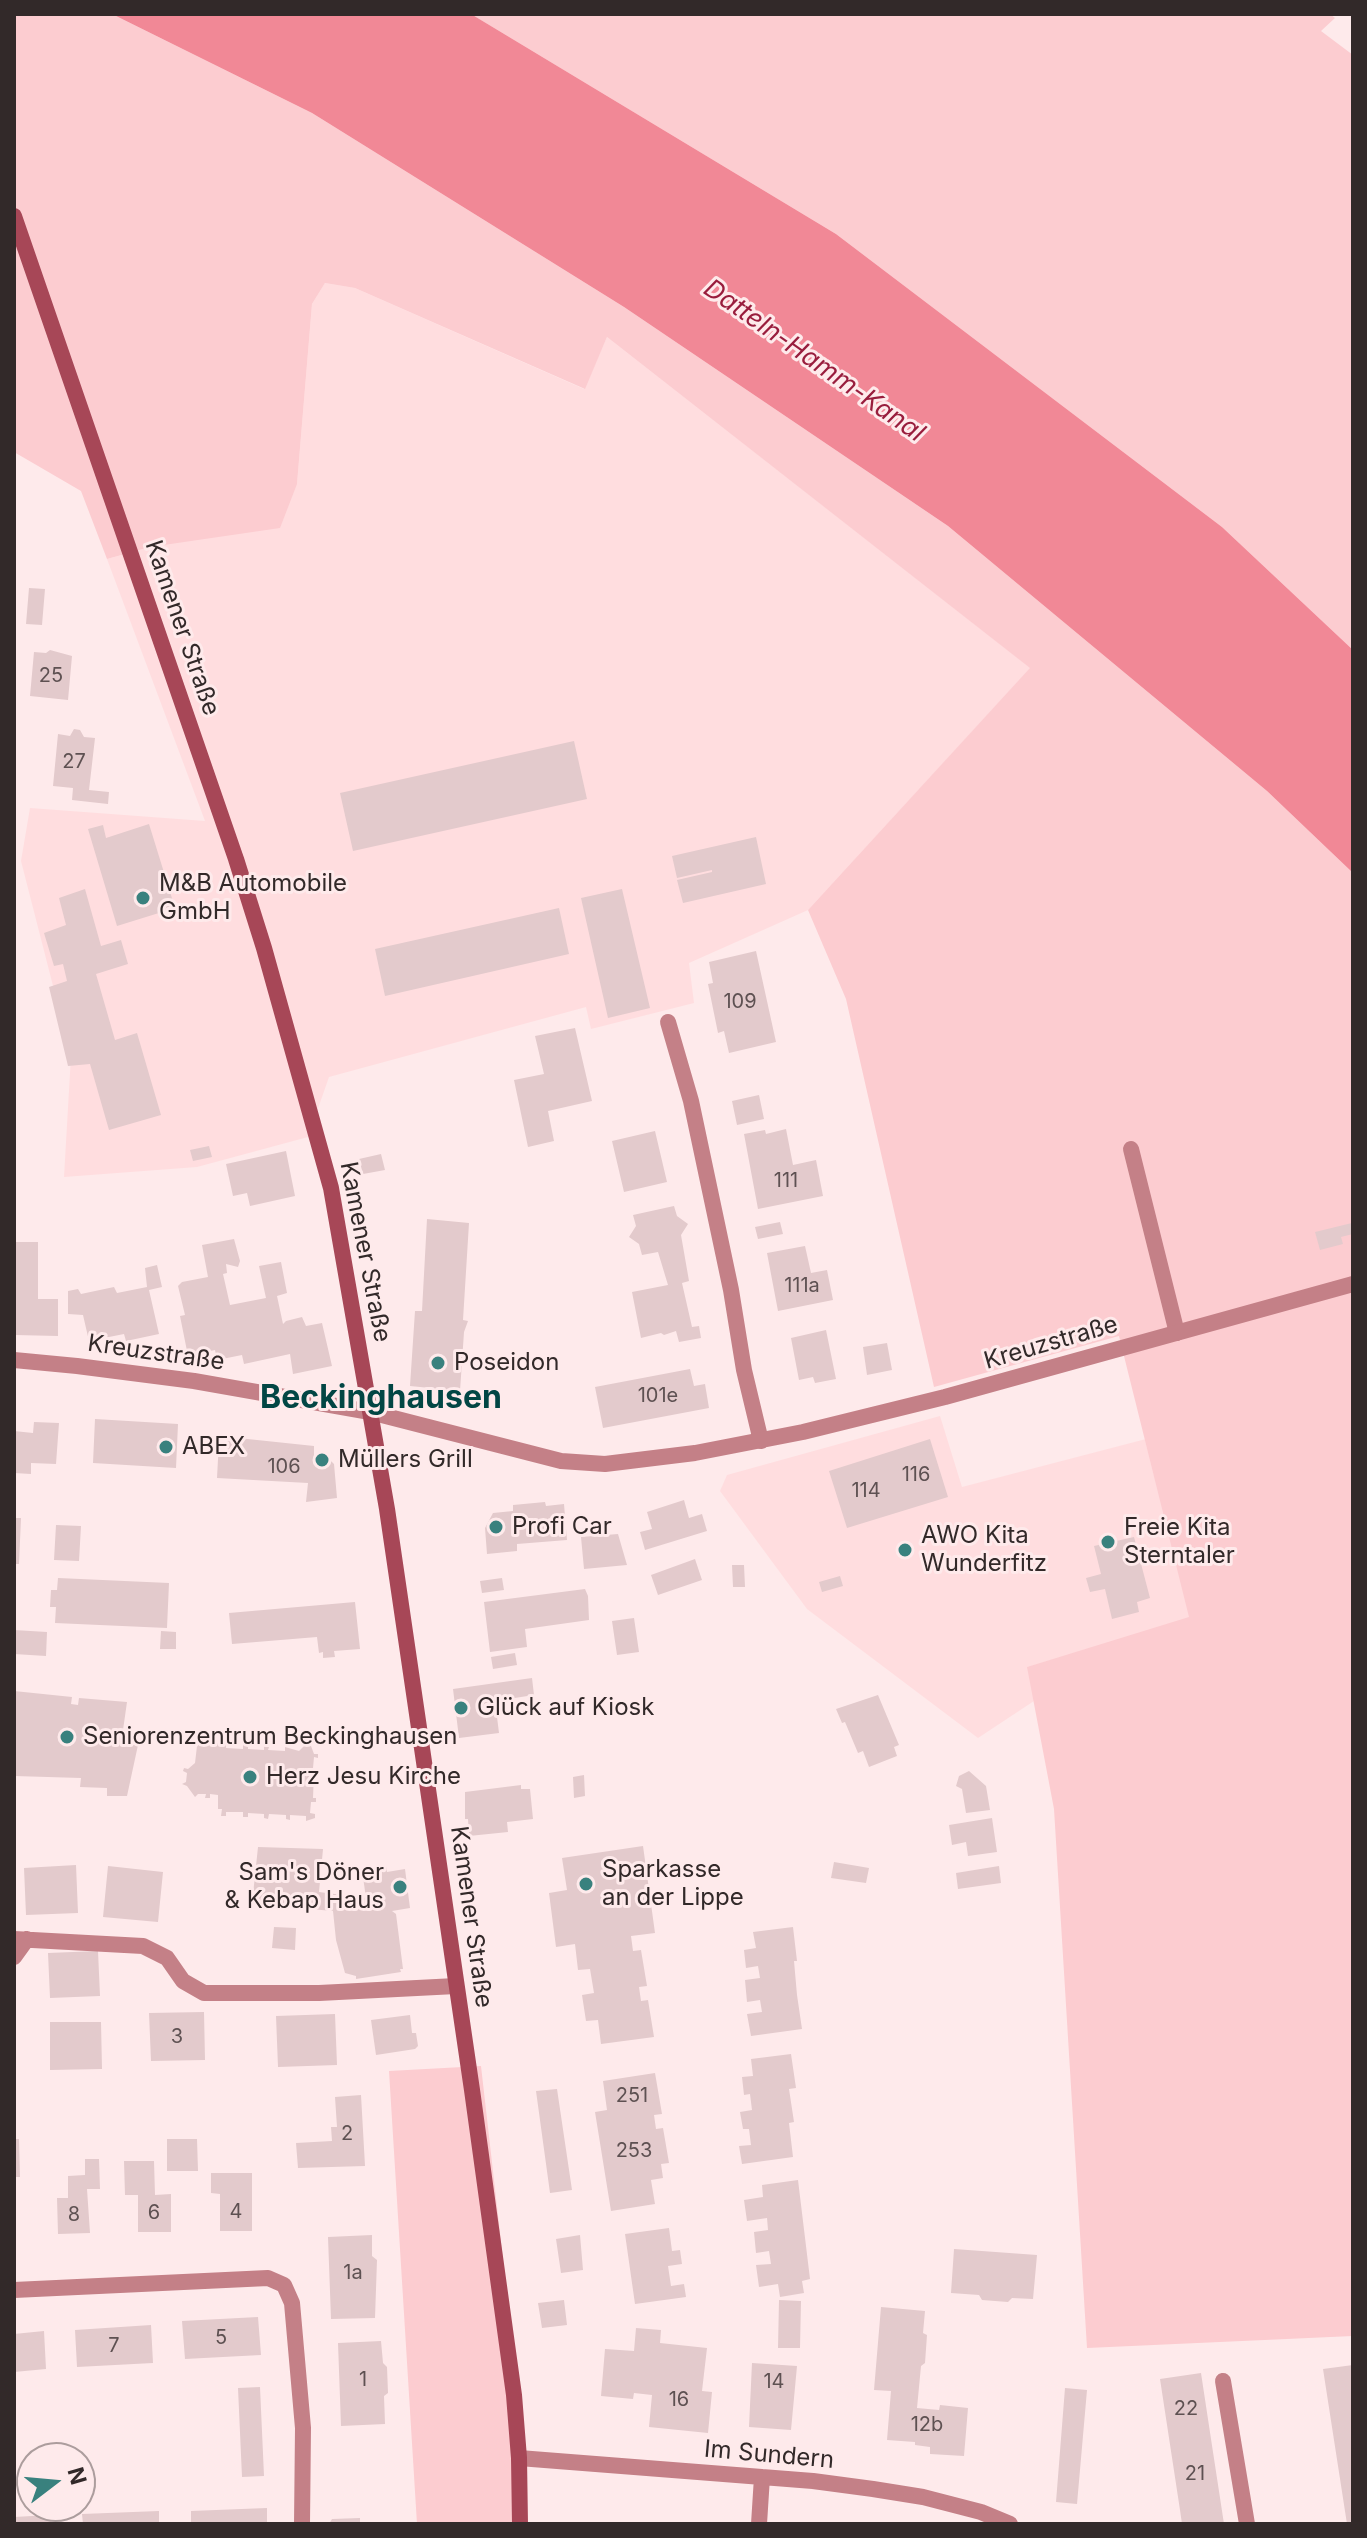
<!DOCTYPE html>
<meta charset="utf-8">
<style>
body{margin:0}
#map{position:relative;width:1367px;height:2538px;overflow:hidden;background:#feeaeb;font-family:Inter,sans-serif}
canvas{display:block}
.frame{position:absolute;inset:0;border:16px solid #322929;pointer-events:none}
.north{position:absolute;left:16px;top:2442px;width:80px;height:80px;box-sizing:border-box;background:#feeaeb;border:2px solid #ac9d9d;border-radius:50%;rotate:74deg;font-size:22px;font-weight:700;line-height:32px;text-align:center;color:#322929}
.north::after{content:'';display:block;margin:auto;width:28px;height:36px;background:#39817e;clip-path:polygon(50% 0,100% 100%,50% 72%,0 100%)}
</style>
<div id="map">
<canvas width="1367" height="2538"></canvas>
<div class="frame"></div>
<div class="north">N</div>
</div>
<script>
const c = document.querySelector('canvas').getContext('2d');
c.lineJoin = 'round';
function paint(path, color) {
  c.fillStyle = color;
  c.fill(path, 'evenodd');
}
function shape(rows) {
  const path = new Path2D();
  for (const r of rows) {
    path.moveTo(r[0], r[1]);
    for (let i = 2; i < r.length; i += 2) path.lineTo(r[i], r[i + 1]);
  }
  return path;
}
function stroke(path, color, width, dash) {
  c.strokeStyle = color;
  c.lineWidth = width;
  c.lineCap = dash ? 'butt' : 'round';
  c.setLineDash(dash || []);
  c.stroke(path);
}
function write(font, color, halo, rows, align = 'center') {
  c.font = font + ' Inter,sans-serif';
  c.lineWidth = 6;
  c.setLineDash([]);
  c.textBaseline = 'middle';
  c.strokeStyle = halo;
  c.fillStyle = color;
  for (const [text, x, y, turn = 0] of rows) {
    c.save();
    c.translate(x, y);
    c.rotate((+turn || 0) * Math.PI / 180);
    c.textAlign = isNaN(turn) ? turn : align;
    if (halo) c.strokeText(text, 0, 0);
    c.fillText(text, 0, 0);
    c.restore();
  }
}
paint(shape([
 [325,283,355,288,584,389,607,337,1031,668,808,910,689,963,694,1003,591,1029,586,1007,329,1077,308,1137,197,1167,64,1177,71,1056,21,861,30,808,205,821,107,559,150,547,297,484,312,304],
 [940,1416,962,1487,1146,1439,1190,1618,1028,1667,1034,1701,978,1738,807,1609,720,1491,727,1475]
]), '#ffdddf');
paint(shape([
 [14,14,112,14,312,113,624,307,948,526,1267,791,1353,873,1353,2336,1087,2348,1054,1809,1027,1667,1189,1617,1119,1336,934,1387,846,999,808,910,1030,668,607,337,585,389,355,288,325,283,312,304,297,484,280,528,150,547,107,559,81,491,14,452],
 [471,14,1330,14,1335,18,1321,31,1353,55,1353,650,1222,527,836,234],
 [481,2066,522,2426,523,2524,417,2524,389,2071]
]), '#fcccd0');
paint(shape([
 [112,14,471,14,836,234,1222,527,1353,650,1353,873,1267,791,948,526,624,307,312,113]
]), '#f18896');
paint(shape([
 [29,588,45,589,42,625,26,624],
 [50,650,72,656,68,700,30,696,34,652,46,653],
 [74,729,80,730,84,737,95,738,89,790,109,792,108,804,72,800,73,788,53,786,58,734,70,736],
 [574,741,587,799,353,851,340,793],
 [149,824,175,908,117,926,88,829,103,825,106,838],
 [756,837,766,884,683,903,677,880,712,872,712,870,677,878,672,856],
 [85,889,101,946,121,940,128,964,96,974,115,1040,137,1033,161,1115,109,1130,90,1064,68,1066,49,987,67,981,63,964,54,966,44,933,66,925,59,898],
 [622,889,650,1008,608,1018,581,898],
 [559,908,569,954,385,996,375,949],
 [756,951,776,1042,729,1053,724,1031,718,1033,708,984,713,983,709,962],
 [575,1028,592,1101,548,1111,554,1141,528,1147,514,1080,544,1074,535,1036],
 [759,1095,764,1119,737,1125,732,1101],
 [786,1129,793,1165,816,1160,823,1196,758,1209,744,1134,765,1130,766,1134],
 [655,1131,667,1182,624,1192,612,1141],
 [209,1146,212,1157,193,1161,190,1150],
 [286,1151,295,1196,250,1206,247,1193,233,1196,226,1164],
 [381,1154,385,1170,363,1174,359,1159],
 [674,1206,677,1216,688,1224,681,1235,689,1281,682,1283,692,1327,699,1326,701,1338,679,1342,676,1331,664,1335,661,1333,641,1338,632,1292,668,1285,658,1252,642,1255,639,1244,629,1237,636,1226,633,1215],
 [427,1219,469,1223,463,1320,468,1321,464,1332,460,1391,410,1386,415,1311,422,1311],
 [780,1222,783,1234,758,1239,755,1227],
 [1352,1223,1353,1234,1341,1237,1343,1244,1320,1250,1315,1232],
 [234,1239,240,1261,238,1267,226,1264,227,1273,223,1274,230,1305,266,1298,259,1266,281,1262,287,1293,277,1296,283,1324,286,1321,302,1317,306,1326,322,1323,332,1366,293,1374,290,1354,244,1364,242,1355,217,1360,215,1350,188,1356,180,1316,185,1315,178,1286,182,1282,208,1277,202,1245],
 [14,1242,38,1242,38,1299,58,1299,58,1336,15,1335],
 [805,1246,811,1273,827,1270,833,1300,778,1311,767,1253],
 [157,1265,162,1287,149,1290,159,1334,126,1341,124,1334,89,1341,83,1315,68,1314,68,1291,78,1289,81,1294,114,1287,117,1293,147,1287,145,1268],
 [826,1330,836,1379,815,1383,813,1377,799,1380,791,1338],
 [887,1343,892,1370,867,1375,863,1347],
 [690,1369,694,1386,705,1384,709,1408,603,1428,595,1387],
 [95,1419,178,1424,176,1468,93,1463],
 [34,1422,59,1423,56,1464,31,1463,31,1474,14,1473,14,1431,33,1433],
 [238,1438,314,1446,314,1455,325,1455,334,1464,337,1498,306,1502,308,1483,217,1478,219,1440,238,1441],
 [930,1439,948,1497,847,1528,829,1471],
 [684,1500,689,1518,702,1514,707,1531,645,1550,640,1532,652,1529,647,1512],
 [545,1502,546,1506,564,1504,567,1540,517,1544,517,1551,487,1554,485,1528,493,1513,513,1511,513,1505],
 [14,1518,21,1518,19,1564,14,1564],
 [56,1525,81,1526,79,1561,54,1560],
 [618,1534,627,1565,584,1569,581,1537],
 [1134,1537,1150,1598,1137,1602,1139,1612,1112,1619,1105,1589,1090,1592,1086,1578,1101,1574,1094,1546],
 [695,1559,702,1580,658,1595,651,1575],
 [732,1565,744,1565,745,1587,733,1587],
 [840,1576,843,1586,822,1592,819,1582],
 [58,1578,169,1583,167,1628,55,1623,56,1607,50,1607,51,1590,57,1590],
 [502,1578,504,1590,482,1593,480,1581],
 [585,1589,588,1596,589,1620,525,1629,527,1647,490,1652,484,1602],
 [355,1602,360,1649,334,1651,335,1657,323,1658,323,1652,319,1653,317,1637,232,1644,229,1613],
 [634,1618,639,1652,617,1655,612,1621],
 [14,1630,47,1632,46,1656,14,1654],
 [161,1631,176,1632,176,1649,160,1649],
 [515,1653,517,1665,493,1669,491,1657],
 [532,1678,534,1695,495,1701,499,1733,459,1738,453,1689],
 [14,1691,72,1697,71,1704,78,1705,79,1698,127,1702,121,1744,138,1745,127,1796,107,1796,107,1788,80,1787,81,1778,14,1776],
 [878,1695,899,1745,894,1747,897,1756,869,1767,863,1751,858,1753,845,1722,842,1723,836,1709],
 [195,1741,226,1744,226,1748,243,1749,243,1745,248,1746,248,1749,264,1750,264,1746,269,1747,268,1750,285,1751,285,1747,299,1751,305,1745,311,1746,314,1754,318,1754,318,1758,314,1757,313,1768,318,1768,317,1772,314,1772,313,1798,316,1798,316,1802,311,1802,310,1813,315,1814,315,1818,306,1821,306,1816,290,1815,290,1820,286,1819,286,1815,269,1814,268,1819,264,1818,264,1814,248,1813,248,1817,243,1817,243,1812,226,1812,226,1816,221,1816,222,1809,218,1809,218,1795,210,1794,210,1798,205,1798,206,1794,198,1794,195,1797,187,1786,182,1784,186,1782,187,1773,183,1771,184,1768,188,1769,195,1763,197,1746,193,1746],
 [969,1771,986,1786,990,1810,966,1813,962,1789,956,1786,959,1776],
 [584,1775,585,1796,574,1798,573,1777],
 [521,1785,521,1789,530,1789,533,1819,507,1822,508,1832,469,1836,468,1819,465,1819,465,1792],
 [992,1818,997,1852,968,1856,966,1842,952,1845,949,1825],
 [643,1846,655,1933,631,1936,633,1951,641,1950,647,1986,639,1987,641,2001,648,2000,654,2037,601,2044,598,2020,586,2021,582,1995,594,1993,590,1969,578,1970,575,1944,556,1947,549,1893,567,1890,562,1858],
 [258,1847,323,1849,319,1892,366,1898,362,1870,386,1866,387,1872,405,1869,410,1908,392,1911,396,1914,403,1969,400,1969,401,1972,356,1979,356,1976,345,1973,336,1940,333,1911,252,1904],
 [834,1862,869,1868,866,1883,831,1878],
 [76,1865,78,1913,26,1915,24,1868],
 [108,1866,163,1872,158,1922,103,1917],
 [999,1866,1001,1883,958,1889,956,1873],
 [274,1927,296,1928,295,1950,272,1948],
 [793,1927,797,1961,794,1961,797,1995,802,2029,751,2036,747,2014,762,2012,760,2000,747,2002,745,1980,760,1978,758,1966,746,1968,744,1950,756,1948,753,1932],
 [98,1951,100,1996,50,1998,48,1953],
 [204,2012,205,2060,151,2061,149,2013],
 [335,2014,337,2065,278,2067,276,2016],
 [410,2015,412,2033,416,2033,418,2046,415,2049,376,2055,371,2020],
 [50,2022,101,2022,102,2069,50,2070],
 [791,2054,796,2088,789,2089,794,2122,789,2123,793,2157,742,2164,739,2146,751,2145,749,2129,743,2129,740,2112,752,2110,750,2094,744,2095,742,2077,753,2076,751,2059],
 [655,2073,662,2114,654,2115,656,2129,663,2128,669,2163,661,2164,663,2178,651,2180,655,2204,611,2211,595,2112,607,2110,603,2081],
 [557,2089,572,2190,550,2193,536,2091],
 [361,2095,365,2166,298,2168,296,2143,332,2141,331,2127,337,2127,335,2097],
 [14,2139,19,2139,20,2177,14,2177],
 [167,2139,197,2139,198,2171,167,2171],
 [85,2159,99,2159,100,2189,87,2189,90,2233,58,2234,57,2198,68,2198,68,2176,85,2175],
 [124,2161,154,2161,155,2195,171,2194,171,2232,138,2232,138,2195,125,2195],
 [211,2173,252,2173,252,2231,220,2231,220,2194,211,2193],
 [798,2180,810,2279,802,2281,804,2293,780,2297,778,2284,759,2287,756,2265,771,2264,769,2251,756,2253,754,2232,768,2230,767,2218,747,2221,744,2200,763,2197,762,2185],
 [669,2228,672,2251,680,2250,682,2264,668,2266,671,2286,684,2284,686,2297,635,2304,625,2234],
 [372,2235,372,2256,377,2260,375,2318,331,2319,328,2237],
 [580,2235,583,2270,561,2273,556,2239],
 [954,2249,1037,2255,1033,2299,1012,2298,1008,2302,982,2300,979,2295,951,2293],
 [564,2300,567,2325,542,2328,538,2303],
 [779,2300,801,2301,800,2348,778,2348],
 [881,2307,925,2311,923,2333,927,2335,925,2363,921,2366,917,2408,939,2410,940,2405,968,2408,964,2456,930,2454,930,2447,915,2445,915,2442,887,2440,891,2391,874,2390],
 [258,2317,261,2355,185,2359,182,2321],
 [151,2325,153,2363,77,2367,75,2330],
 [636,2328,661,2330,660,2343,707,2348,702,2391,712,2392,708,2433,649,2427,652,2395,634,2393,633,2399,601,2396,605,2349,634,2351],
 [44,2331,46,2369,14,2372,14,2334],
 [381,2341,383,2363,387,2367,388,2393,384,2396,385,2424,341,2426,338,2343],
 [752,2363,797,2366,791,2430,749,2427],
 [1353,2365,1353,2524,1347,2524,1323,2369],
 [1201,2373,1211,2439,1224,2524,1182,2524,1180,2510,1160,2379],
 [260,2387,264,2476,242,2477,238,2388],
 [1065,2388,1087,2390,1077,2504,1056,2502],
 [267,2508,267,2524,191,2524,191,2511],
 [159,2511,159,2524,83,2524,82,2514],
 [50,2515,51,2524,14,2524,14,2517],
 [360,2518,360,2524,329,2524,332,2519]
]), '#e3cacc');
stroke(shape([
 [668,1022,691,1101,731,1290,744,1370,761,1441],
 [1131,1149,1177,1333],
 [14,1360,77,1366,194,1381,370,1412],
 [14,1939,143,1946,167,1958,183,1981,204,1993,319,1993,456,1986],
 [14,1957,27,1939],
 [14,2290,268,2278,284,2285,292,2303,303,2428,302,2524],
 [1223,2381,1247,2524],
 [519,2458,813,2481,873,2489,923,2497,981,2512,1010,2524],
 [759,2524,762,2477]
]), '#c48087', 16);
stroke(shape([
 [370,1412,561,1461,605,1464,695,1453,803,1432,945,1397,1353,1284]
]), '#c48087', 16);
stroke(shape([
 [14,216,236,859,264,948,331,1188,387,1509,472,2090,514,2395,519,2458,520,2524]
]), '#a74757', 16);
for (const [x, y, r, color] of [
 [143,898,8,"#39817e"],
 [438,1363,8,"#39817e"],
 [166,1447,8,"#39817e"],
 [322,1460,8,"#39817e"],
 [496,1527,8,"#39817e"],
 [1108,1542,8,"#39817e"],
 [905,1550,8,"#39817e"],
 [461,1708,8,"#39817e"],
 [67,1737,8,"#39817e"],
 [250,1777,8,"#39817e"],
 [586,1884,8,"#39817e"],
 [400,1887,8,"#39817e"]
]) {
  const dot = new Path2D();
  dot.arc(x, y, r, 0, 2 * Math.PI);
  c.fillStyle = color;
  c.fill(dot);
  stroke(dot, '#feeaeb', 3);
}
write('20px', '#5e5152', null, [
 ["25",51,676],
 ["27",74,762],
 ["109",740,1002],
 ["111",786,1181],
 ["111a",802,1286],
 ["101e",658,1396],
 ["106",284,1467],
 ["116",916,1475],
 ["114",866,1491],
 ["3",177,2037],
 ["251",632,2096],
 ["2",347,2134],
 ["253",634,2151],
 ["4",236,2212],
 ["6",154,2213],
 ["8",74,2215],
 ["1a",353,2273],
 ["5",221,2338],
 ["7",114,2346],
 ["1",363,2380],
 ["14",774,2382],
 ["16",679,2400],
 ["22",1186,2409],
 ["12b",927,2425],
 ["21",1195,2474]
]);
write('24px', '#322929', '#feeaeb', [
 ["Kamener Straße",182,628,71],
 ["Kamener Straße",365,1252,79],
 ["Kreuzstraße",1051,1343,-16],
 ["Kreuzstraße",156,1353,8],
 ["Kamener Straße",471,1917,82],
 ["Im Sundern",769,2455,5]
]);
write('24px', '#322929', '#feeaeb', [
 ["M&B Automobile",159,884],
 ["GmbH",159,912],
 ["Poseidon",454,1363],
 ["ABEX",182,1447],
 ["Müllers Grill",338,1460],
 ["Profi Car",512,1527],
 ["Freie Kita",1124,1528],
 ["Sterntaler",1124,1556],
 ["AWO Kita",921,1536],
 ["Wunderfitz",921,1564],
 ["Glück auf Kiosk",477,1708],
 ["Seniorenzentrum Beckinghausen",83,1737],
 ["Herz Jesu Kirche",266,1777],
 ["Sparkasse",602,1870],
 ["an der Lippe",602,1898],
 ["Sam's Döner",384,1873,"right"],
 ["& Kebap Haus",384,1901,"right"]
], 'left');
write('italic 26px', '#991d3d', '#feeaeb', [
 ["Datteln-Hamm-Kanal",814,361,35]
]);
write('bold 32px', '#024644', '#feeaeb', [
 ["Beckinghausen",381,1398]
]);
</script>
